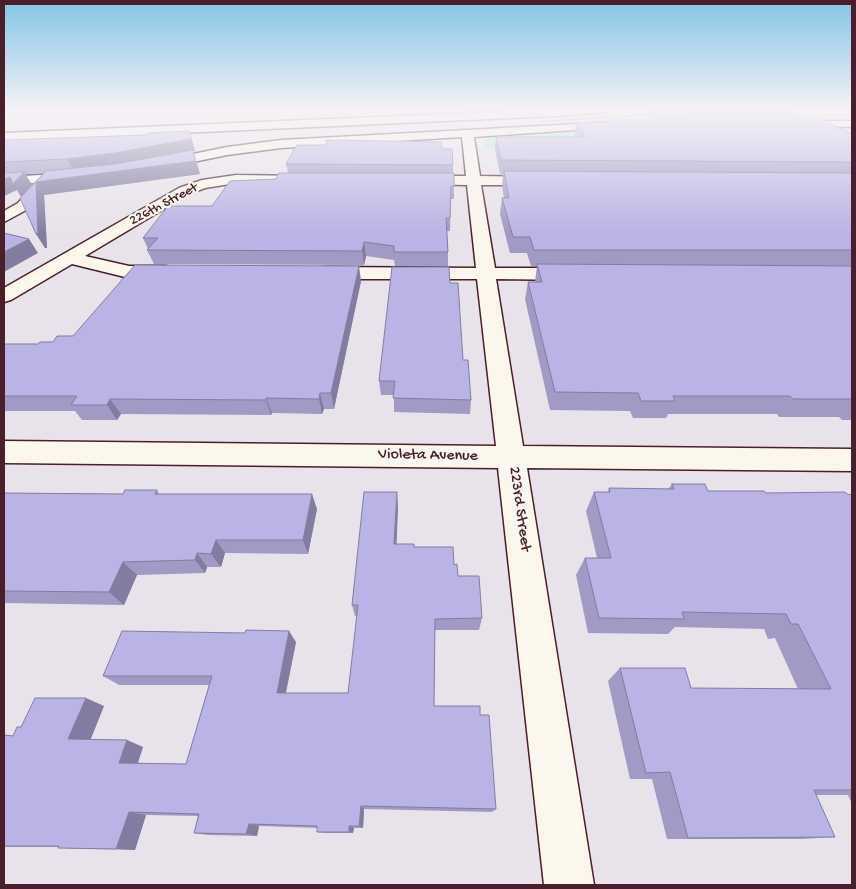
<!DOCTYPE html>
<style>
body{margin:0}
#map{position:relative;width:856px;height:889px;overflow:hidden;background:#e8e3ea;font-family:"Gochi Hand",sans-serif}
canvas{display:block}
.frame{position:absolute;inset:0;border:5px solid #4a1f2b;pointer-events:none}
</style>
<div id="map">
<canvas width="856" height="889"></canvas>
<div class="frame"></div>
</div>
<script>
const c = document.querySelector('canvas').getContext('2d');
c.lineJoin = 'round';
function paint(path, color) {
  c.fillStyle = color;
  c.fill(path, 'evenodd');
}
function shape(rows) {
  const path = new Path2D();
  for (const r of rows) {
    path.moveTo(r[0], r[1]);
    for (let i = 2; i < r.length; i += 2) path.lineTo(r[i], r[i + 1]);
  }
  return path;
}
function stroke(path, color, width, dash) {
  c.strokeStyle = color;
  c.lineWidth = width;
  c.lineCap = dash ? 'butt' : 'round';
  c.setLineDash(dash || []);
  c.stroke(path);
}
function write(font, color, halo, rows, align = 'center') {
  c.font = font + ' "Gochi Hand",sans-serif';
  c.lineWidth = 4.5;
  c.setLineDash([]);
  c.textBaseline = 'middle';
  c.strokeStyle = halo;
  c.fillStyle = color;
  for (const [text, x, y, turn = 0] of rows) {
    c.save();
    c.translate(x, y);
    c.rotate((+turn || 0) * Math.PI / 180);
    c.textAlign = isNaN(turn) ? turn : align;
    if (halo) c.strokeText(text, 0, 0);
    c.fillText(text, 0, 0);
    c.restore();
  }
}
paint(shape([
 [570,132,580,150,486,149,484,142,486,139,494,137]
]), '#a8f1bf');
paint(shape([
 [660,113,661,115,543,122,541,121,660,113]
]), '#72919a');
const minor = shape([
 [792,121,852,121,852,127,788,126,786,124,788,122,792,121],
 [614,122,620,125,618,127,474,137,480,176,541,177,546,178,548,181,546,184,541,185,481,185,495,268,573,268,580,270,582,274,580,278,573,280,496,279,523,446,852,449,852,471,527,468,594,885,544,885,498,468,4,463,4,441,496,446,477,279,324,279,317,277,315,273,317,269,324,267,476,268,467,185,416,184,411,183,409,180,411,177,416,176,466,176,462,137,281,148,227,155,159,169,152,165,159,161,227,147,281,140,614,122],
 [75,173,80,174,82,177,80,180,52,183,28,209,4,222,4,211,18,203,36,183,4,185,4,177,75,173],
 [236,175,306,176,311,177,313,180,311,183,306,184,236,183,205,188,189,194,85,256,129,266,166,266,173,268,175,272,173,276,129,278,72,264,11,300,4,302,4,288,179,188,202,180,236,175]
]);
const highway = shape([
 [560,109,609,109,604,112,555,116,4,141,4,133,560,109]
]);
stroke(minor, '#4a1f2b', 3);
stroke(highway, '#4a1f2b', 3);
paint(minor, '#fbf7ec');
paint(highway, '#fbf7ec');
paint(shape([
 [651,109,797,109,794,116,849,133,852,127,852,420,842,420,839,417,779,417,777,414,668,414,666,418,633,418,630,411,550,410,525,299,528,282,535,282,537,266,531,266,527,253,510,253,500,214,502,198,504,198,502,186,503,174,500,174,495,150,496,137,575,137,574,135,577,122,605,123,606,120,674,120,674,119,653,119,649,117],
 [189,131,193,143,195,151,193,151,200,174,44,195,47,248,45,248,21,196,17,190,4,196,4,140,146,135],
 [44,173,32,185,25,174],
 [442,149,453,165,453,173,454,186,454,199,451,199,450,231,447,231,448,252,448,266,395,266,394,260,366,256,364,265,154,264,147,250,148,249,143,238,212,206,276,179,288,173,286,164],
 [361,281,334,409,324,409,322,414,272,413,271,415,121,414,117,420,82,420,75,411,4,411,4,344,38,344,53,342,73,336],
 [450,283,463,360,471,400,470,414,394,412,394,395,381,395,379,381],
 [672,484,708,491,766,493,852,495,852,804,848,795,816,795,835,837,802,839,667,839,652,779,630,779,608,681,620,668,691,688,798,689,775,638,768,639,764,629,675,627,668,634,588,633,576,575,585,558,597,558,586,511,594,492,608,492,609,488,668,489],
 [157,490,159,494,317,509,308,554,225,553,221,567,207,567,205,573,137,575,124,605,4,603,4,493,123,494],
 [398,506,396,544,414,547,454,565,458,576,482,618,479,630,435,630,434,706,480,715,496,809,492,812,364,809,363,828,354,828,353,833,324,833,317,832,317,828,259,826,257,836,207,835,194,833,198,816,146,815,135,850,58,848,59,847,4,847,4,735,13,736,104,706,90,740,143,747,138,763,186,764,209,685,119,685,103,676,296,642,286,693,348,693,357,616,355,616,352,605]
]), '#a09ac5');
paint(shape([
 [189,131,193,143,195,151,193,151,200,174,44,195,47,248,45,248,36,234,36,182,74,171,67,159],
 [24,172,32,185,21,197,17,190,4,196,4,179],
 [29,239,38,253,4,272,4,252],
 [364,242,366,256,364,265,362,251],
 [359,266,361,281,334,409,331,393],
 [320,393,324,409,322,414,319,399],
 [266,398,272,413,271,415,266,400],
 [110,399,121,414,117,420,107,405],
 [397,492,398,506,396,557,394,544],
 [312,494,317,509,308,554,303,540],
 [216,540,225,553,221,567,211,554],
 [197,553,207,567,205,573,195,560],
 [123,562,137,575,124,605,109,592],
 [289,631,296,642,284,701,277,693],
 [86,698,104,706,88,746,68,739],
 [127,740,143,747,136,768,119,763],
 [361,806,364,809,363,828,359,826],
 [129,812,146,815,135,850,116,849],
 [249,824,259,826,257,836,246,834],
 [349,826,354,828,353,833,349,832]
]), '#827da0');
const building = shape([
 [675,116,814,116,852,134,852,162,501,160,496,137,585,137,577,122,608,123,606,120,682,120,675,116],
 [189,131,191,139,115,153,67,159,4,162,4,140,146,135,148,133,189,131],
 [327,140,441,142,442,149,452,149,453,165,286,164,297,145,326,145,327,140],
 [193,150,195,161,36,182,38,233,36,234,20,198,46,171,115,164,193,150],
 [504,171,852,173,852,250,534,250,530,237,513,237,502,198,509,198,504,171],
 [24,172,13,184,10,177,4,179,4,173,24,172],
 [279,173,454,173,454,186,451,186,450,218,446,218,448,252,394,252,394,246,364,242,362,251,147,250,158,238,143,238,168,206,212,206,230,181,276,179,279,173],
 [4,233,29,239,4,252,4,233],
 [537,264,852,266,852,399,793,399,790,396,673,396,675,401,641,401,638,393,555,392,528,282,542,282,537,264],
 [135,265,359,266,331,393,320,393,319,399,266,398,266,400,110,399,107,405,71,405,77,396,4,396,4,344,38,344,40,342,53,342,57,336,73,336,135,265],
 [392,267,449,267,450,283,458,283,463,360,468,360,471,400,393,398,395,381,379,381,392,267],
 [672,484,705,484,708,491,764,491,766,493,845,492,847,494,852,495,852,790,814,790,835,837,688,838,670,772,646,773,620,668,685,668,691,688,831,689,798,624,791,624,786,614,682,612,684,619,599,618,585,558,611,558,594,492,610,492,609,488,674,489,672,484],
 [125,490,157,490,155,494,312,494,303,540,216,540,211,554,197,553,195,560,123,562,109,592,4,591,4,493,123,494,125,490],
 [364,492,397,492,394,544,414,544,414,547,453,547,454,565,457,564,458,576,479,576,482,618,435,619,434,706,480,706,480,715,489,715,496,809,361,806,359,826,349,826,349,832,317,832,317,826,249,824,246,834,194,833,199,814,129,812,116,849,58,848,59,846,4,846,4,735,13,736,17,727,21,727,35,698,86,698,68,739,127,740,119,763,186,764,212,676,103,676,122,631,245,633,246,630,289,631,277,693,348,693,358,605,352,605,364,492]
]);
paint(building, '#bab3e5');
stroke(building, '#827da0', 1);
const sky = c.createLinearGradient(0, 0, 0, 234);
sky.addColorStop(0, '#83c4e6');
sky.addColorStop(0.47, '#f5f2f6');
sky.addColorStop(1, '#f5f2f600');
c.fillStyle = sky;
c.fillRect(0, 0, 856, 234);
write('14px', '#4a1f2b', '#fbf7ec', [
 ["226th Street",164,205,-28]
]);
write('16px', '#4a1f2b', '#fbf7ec', [
 ["Violeta Avenue",428,456,1],
 ["223rd Street",519,509,82]
]);
</script>
